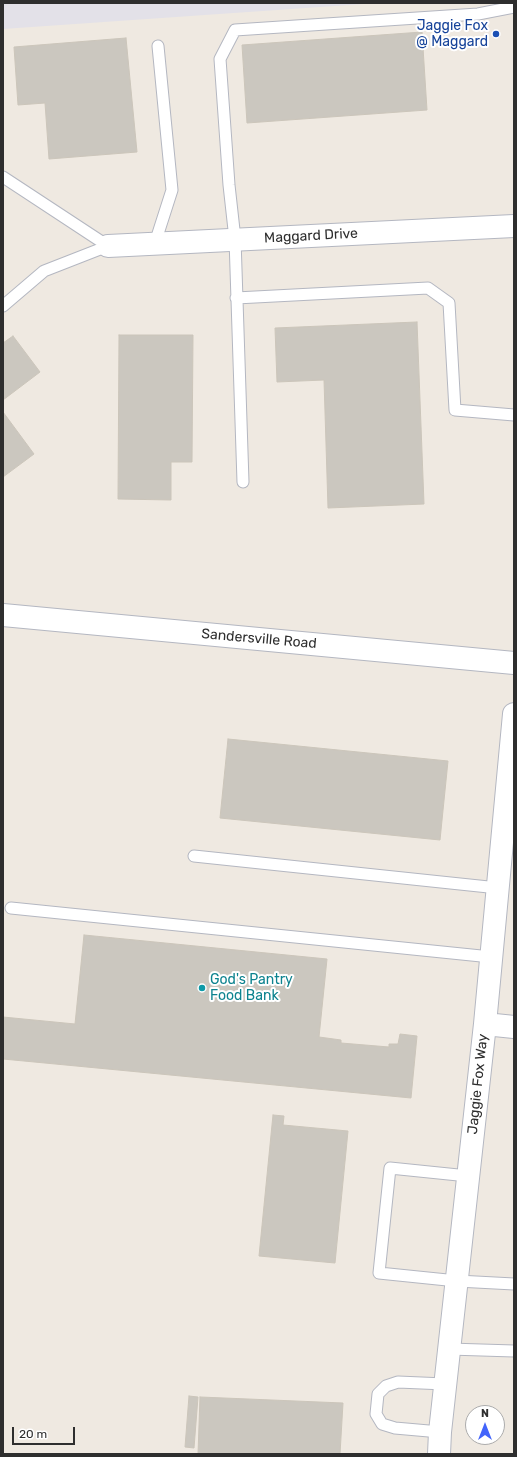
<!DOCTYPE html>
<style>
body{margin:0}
#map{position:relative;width:517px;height:1457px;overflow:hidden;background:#efe9e1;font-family:Rubik,sans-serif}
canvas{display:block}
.frame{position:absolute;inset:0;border:4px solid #2e2e2e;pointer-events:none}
.north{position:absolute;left:465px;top:1405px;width:40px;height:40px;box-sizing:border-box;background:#fff;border:1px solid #ababab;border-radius:50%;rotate:0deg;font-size:11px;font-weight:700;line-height:16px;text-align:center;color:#2e2e2e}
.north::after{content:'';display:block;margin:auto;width:14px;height:18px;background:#4264fb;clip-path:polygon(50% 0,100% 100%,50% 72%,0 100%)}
.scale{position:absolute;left:12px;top:1427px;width:63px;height:18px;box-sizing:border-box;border:2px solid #2e2e2e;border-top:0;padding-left:5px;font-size:12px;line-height:14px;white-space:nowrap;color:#2e2e2e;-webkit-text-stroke:3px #fff;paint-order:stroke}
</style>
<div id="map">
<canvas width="517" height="1457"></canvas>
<div class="frame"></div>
<div class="north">N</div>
<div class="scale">20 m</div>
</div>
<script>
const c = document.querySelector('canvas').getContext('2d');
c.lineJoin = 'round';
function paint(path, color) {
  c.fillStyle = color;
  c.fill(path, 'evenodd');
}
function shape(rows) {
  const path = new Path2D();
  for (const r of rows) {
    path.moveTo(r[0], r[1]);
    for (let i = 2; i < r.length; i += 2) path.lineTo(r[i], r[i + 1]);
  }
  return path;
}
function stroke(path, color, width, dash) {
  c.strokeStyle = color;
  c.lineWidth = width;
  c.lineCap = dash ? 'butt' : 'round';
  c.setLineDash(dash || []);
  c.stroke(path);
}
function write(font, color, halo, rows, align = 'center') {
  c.font = font + ' Rubik,sans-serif';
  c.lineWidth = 4;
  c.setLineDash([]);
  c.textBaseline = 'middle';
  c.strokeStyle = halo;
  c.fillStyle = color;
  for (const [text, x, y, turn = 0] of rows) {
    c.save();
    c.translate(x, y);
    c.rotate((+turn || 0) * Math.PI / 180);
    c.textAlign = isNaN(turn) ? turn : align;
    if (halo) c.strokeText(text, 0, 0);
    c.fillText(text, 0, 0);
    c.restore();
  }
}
paint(shape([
 [3,3,378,3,3,29]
]), '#e3e1e8');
const building = shape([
 [422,32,427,110,247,123,242,45,422,32],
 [126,38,137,152,49,159,45,103,18,105,14,47,126,38],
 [417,322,424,504,328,508,324,380,277,382,275,328,417,322],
 [119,335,193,335,192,462,171,462,171,500,118,499,119,335],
 [13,336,40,372,3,400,3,343,13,336],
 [3,412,34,454,3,477,3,412],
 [228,739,448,761,440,840,220,818,228,739],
 [84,935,327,959,319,1037,341,1040,341,1043,389,1047,389,1044,398,1044,400,1034,417,1036,411,1098,3,1059,3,1017,75,1024,84,935],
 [273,1115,284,1116,283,1125,348,1131,335,1263,259,1256,273,1115],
 [189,1396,198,1397,194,1448,185,1447,189,1396],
 [200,1397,343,1403,340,1454,198,1454,200,1397]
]);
paint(building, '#cbc7bf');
stroke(building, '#cbc5ba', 1);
const service = shape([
 [3,177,108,246],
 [155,243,172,190,158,46],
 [236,298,428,288,449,303,455,410,514,415],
 [3,306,44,271,108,246],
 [243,482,235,239,229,185,220,59,235,30,478,14,514,7],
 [194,856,498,888],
 [11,908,491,957],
 [468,1176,390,1168,379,1273,457,1281,514,1284],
 [449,1349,514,1351],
 [440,1432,395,1428,382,1424,376,1414,378,1394,386,1386,398,1382,445,1384]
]);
const minor = shape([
 [108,246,514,226],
 [485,1024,514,1027],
 [439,1454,440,1432,485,1024,514,714]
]);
const tertiary = shape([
 [3,615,514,663]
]);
stroke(service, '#b4b7c1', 13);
stroke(minor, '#b4b7c1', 24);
stroke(tertiary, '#b4b7c1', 24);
stroke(service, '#fff', 11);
stroke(minor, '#fff', 22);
stroke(tertiary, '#fff', 22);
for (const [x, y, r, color] of [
 [496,34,4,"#1a4fb4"],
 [202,988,4,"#0f9aa8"]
]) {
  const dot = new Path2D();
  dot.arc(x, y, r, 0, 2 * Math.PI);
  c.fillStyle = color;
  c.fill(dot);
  stroke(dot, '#fff', 1.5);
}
write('14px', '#164399', '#fff', [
 ["Jaggie Fox",488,26],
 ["@ Maggard",488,42]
], 'right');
write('14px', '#2e2e2e', '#fff', [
 ["Maggard Drive",311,236,-3],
 ["Sandersville Road",259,639,5],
 ["Jaggie Fox Way",478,1084,-84]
]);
write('14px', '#0d838f', '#fff', [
 ["God's Pantry",210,980],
 ["Food Bank",210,996]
], 'left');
</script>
